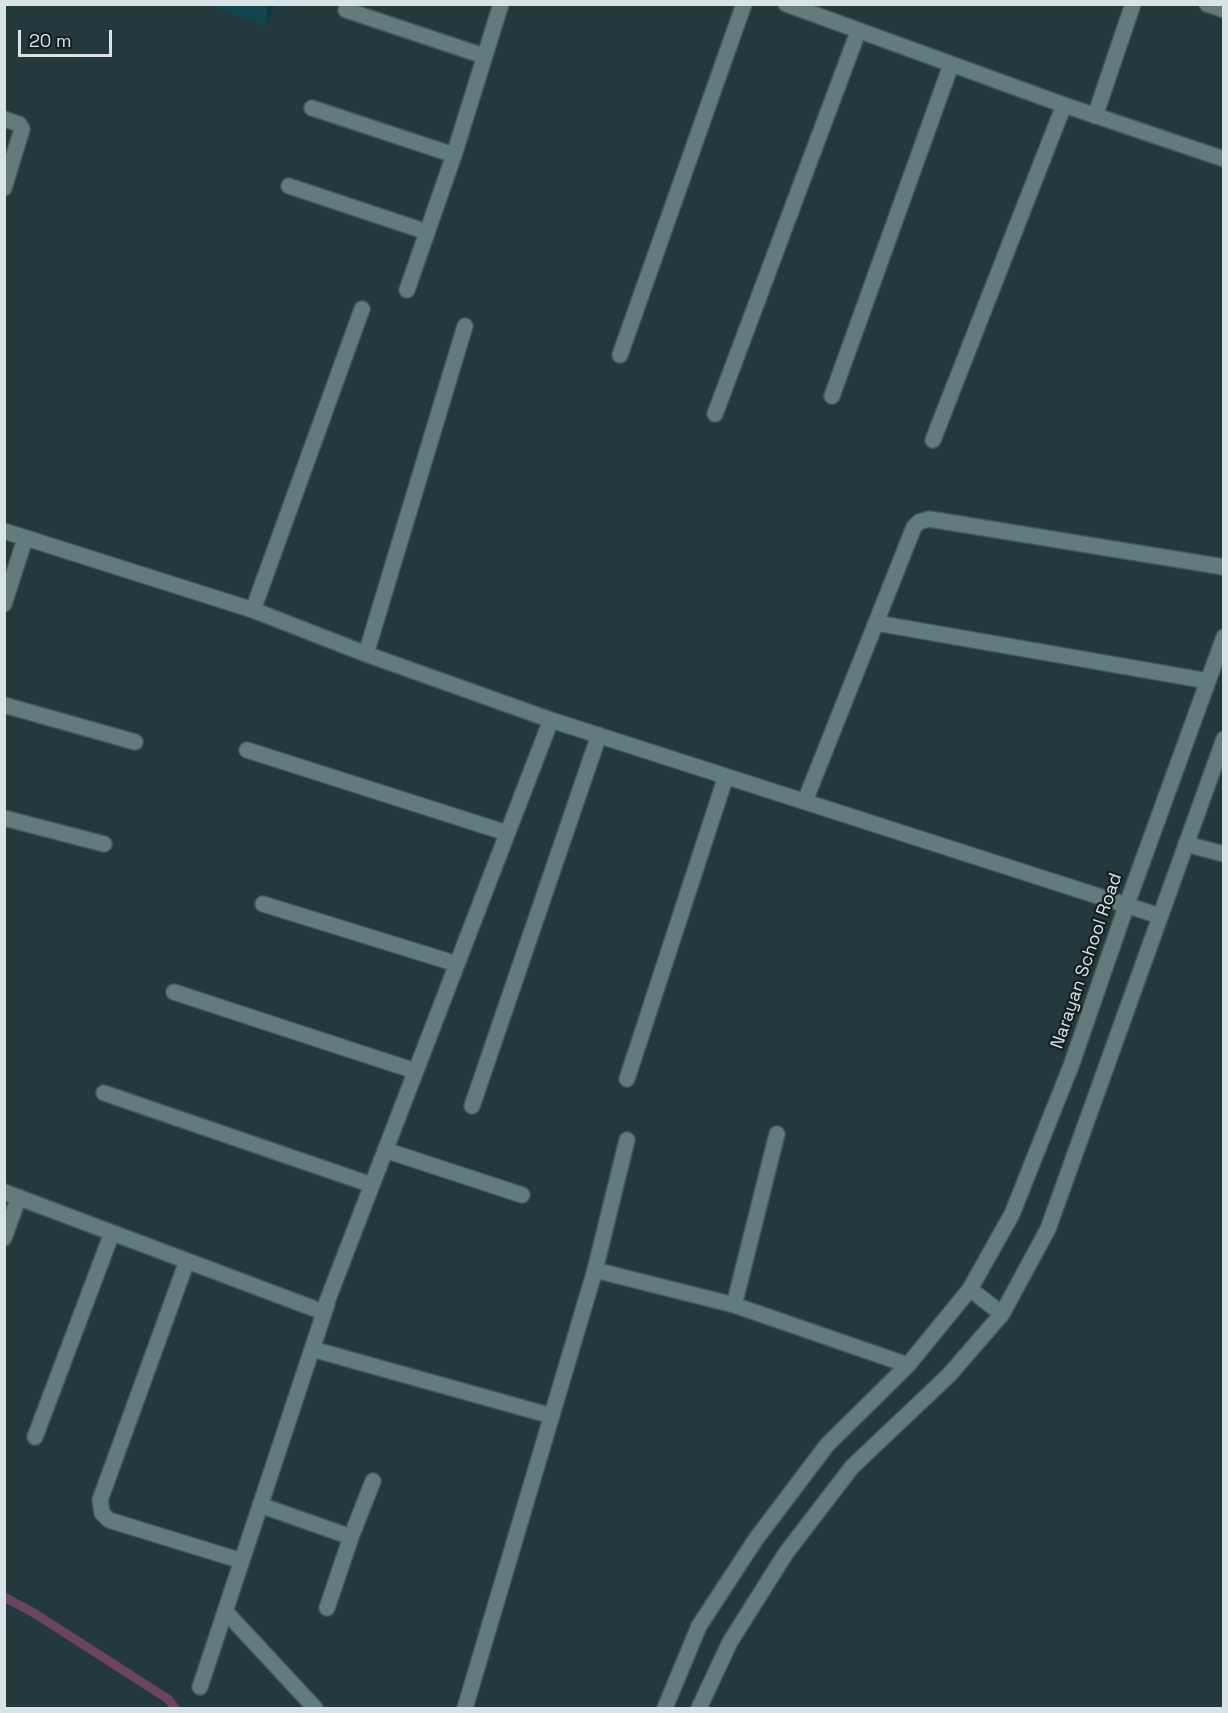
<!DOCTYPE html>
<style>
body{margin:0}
#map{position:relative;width:1228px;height:1713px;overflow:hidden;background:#24393d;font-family:"Space Grotesk",sans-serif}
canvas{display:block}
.frame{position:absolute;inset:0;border:6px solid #d7e3e6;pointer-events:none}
.scale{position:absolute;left:18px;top:30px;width:94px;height:27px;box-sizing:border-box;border:3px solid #d7e3e6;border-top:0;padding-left:8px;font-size:18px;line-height:21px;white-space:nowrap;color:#d7e3e6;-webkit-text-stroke:4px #151e20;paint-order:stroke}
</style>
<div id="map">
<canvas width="1228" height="1713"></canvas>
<div class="frame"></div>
<div class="scale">20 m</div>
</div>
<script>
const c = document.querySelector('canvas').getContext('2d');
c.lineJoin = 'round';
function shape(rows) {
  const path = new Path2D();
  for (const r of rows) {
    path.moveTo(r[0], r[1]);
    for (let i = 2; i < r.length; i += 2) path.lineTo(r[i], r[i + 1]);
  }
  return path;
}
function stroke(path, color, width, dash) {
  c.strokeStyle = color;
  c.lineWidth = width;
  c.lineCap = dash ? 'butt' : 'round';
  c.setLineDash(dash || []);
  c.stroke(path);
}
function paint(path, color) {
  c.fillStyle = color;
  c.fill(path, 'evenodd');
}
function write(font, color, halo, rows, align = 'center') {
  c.font = font + ' "Space Grotesk",sans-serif';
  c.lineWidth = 4.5;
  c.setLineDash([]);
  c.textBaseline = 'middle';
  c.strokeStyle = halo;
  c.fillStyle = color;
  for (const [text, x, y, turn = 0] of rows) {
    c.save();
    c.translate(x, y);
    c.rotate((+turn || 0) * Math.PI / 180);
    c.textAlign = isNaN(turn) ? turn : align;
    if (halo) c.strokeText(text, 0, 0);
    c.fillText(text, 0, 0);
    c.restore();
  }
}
stroke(shape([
 [4,1597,34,1613,168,1699,175,1708]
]), '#6a4460', 9);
const service = shape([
 [1186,844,1224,854]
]);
const minor = shape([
 [786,4,1064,105,1224,159],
 [1207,4,1224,10],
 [346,10,484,56],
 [312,108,454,155],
 [1095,116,1133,4],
 [4,119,19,124,22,129,4,188],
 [289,186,427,232],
 [407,290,454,155,501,4],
 [620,355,744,4],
 [832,396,951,65],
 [715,414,858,32],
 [933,440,1064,105],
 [4,531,253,610,366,654,551,720,1160,916],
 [4,604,25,539],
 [253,610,362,309],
 [876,623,1208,681],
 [366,654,465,326],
 [4,705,135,742],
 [247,750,507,833],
 [805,801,914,527,919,522,929,519,1224,567],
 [4,818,104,844],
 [263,904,457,964],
 [174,992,415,1071],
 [627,1079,726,776],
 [104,1093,372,1185],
 [472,1106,599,735],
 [385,1150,522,1195],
 [4,1192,323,1312,551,720],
 [4,1238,19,1197],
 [187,1261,100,1500,102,1513,109,1520,242,1561],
 [595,1270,627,1140],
 [734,1305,777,1134],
 [312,1349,552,1416],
 [35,1437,112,1233],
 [260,1505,351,1537],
 [327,1608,351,1537,373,1481],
 [225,1611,315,1708],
 [200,1687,327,1304],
 [465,1708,595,1270,734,1305,908,1365]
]);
const tertiary = shape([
 [970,1289,1002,1314],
 [665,1708,699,1626,756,1539,827,1445,908,1365,970,1289,1012,1214,1071,1066,1127,904,1224,637],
 [699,1708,730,1642,786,1553,852,1467,949,1375,1002,1314,1048,1229,1224,739]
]);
stroke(service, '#44575a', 18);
stroke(minor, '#44575a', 18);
stroke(tertiary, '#44575a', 18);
stroke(service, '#637a7e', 15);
stroke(minor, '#637a7e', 15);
stroke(tertiary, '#637a7e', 15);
paint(shape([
 [215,4,275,4,267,26,215,8]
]), '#12444d');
paint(shape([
 [267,4,275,4,267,26]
]), '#0f373f');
write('18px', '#d7e3e6', '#151e20', [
 ["Narayan School Road",1087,961,-71]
]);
</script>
